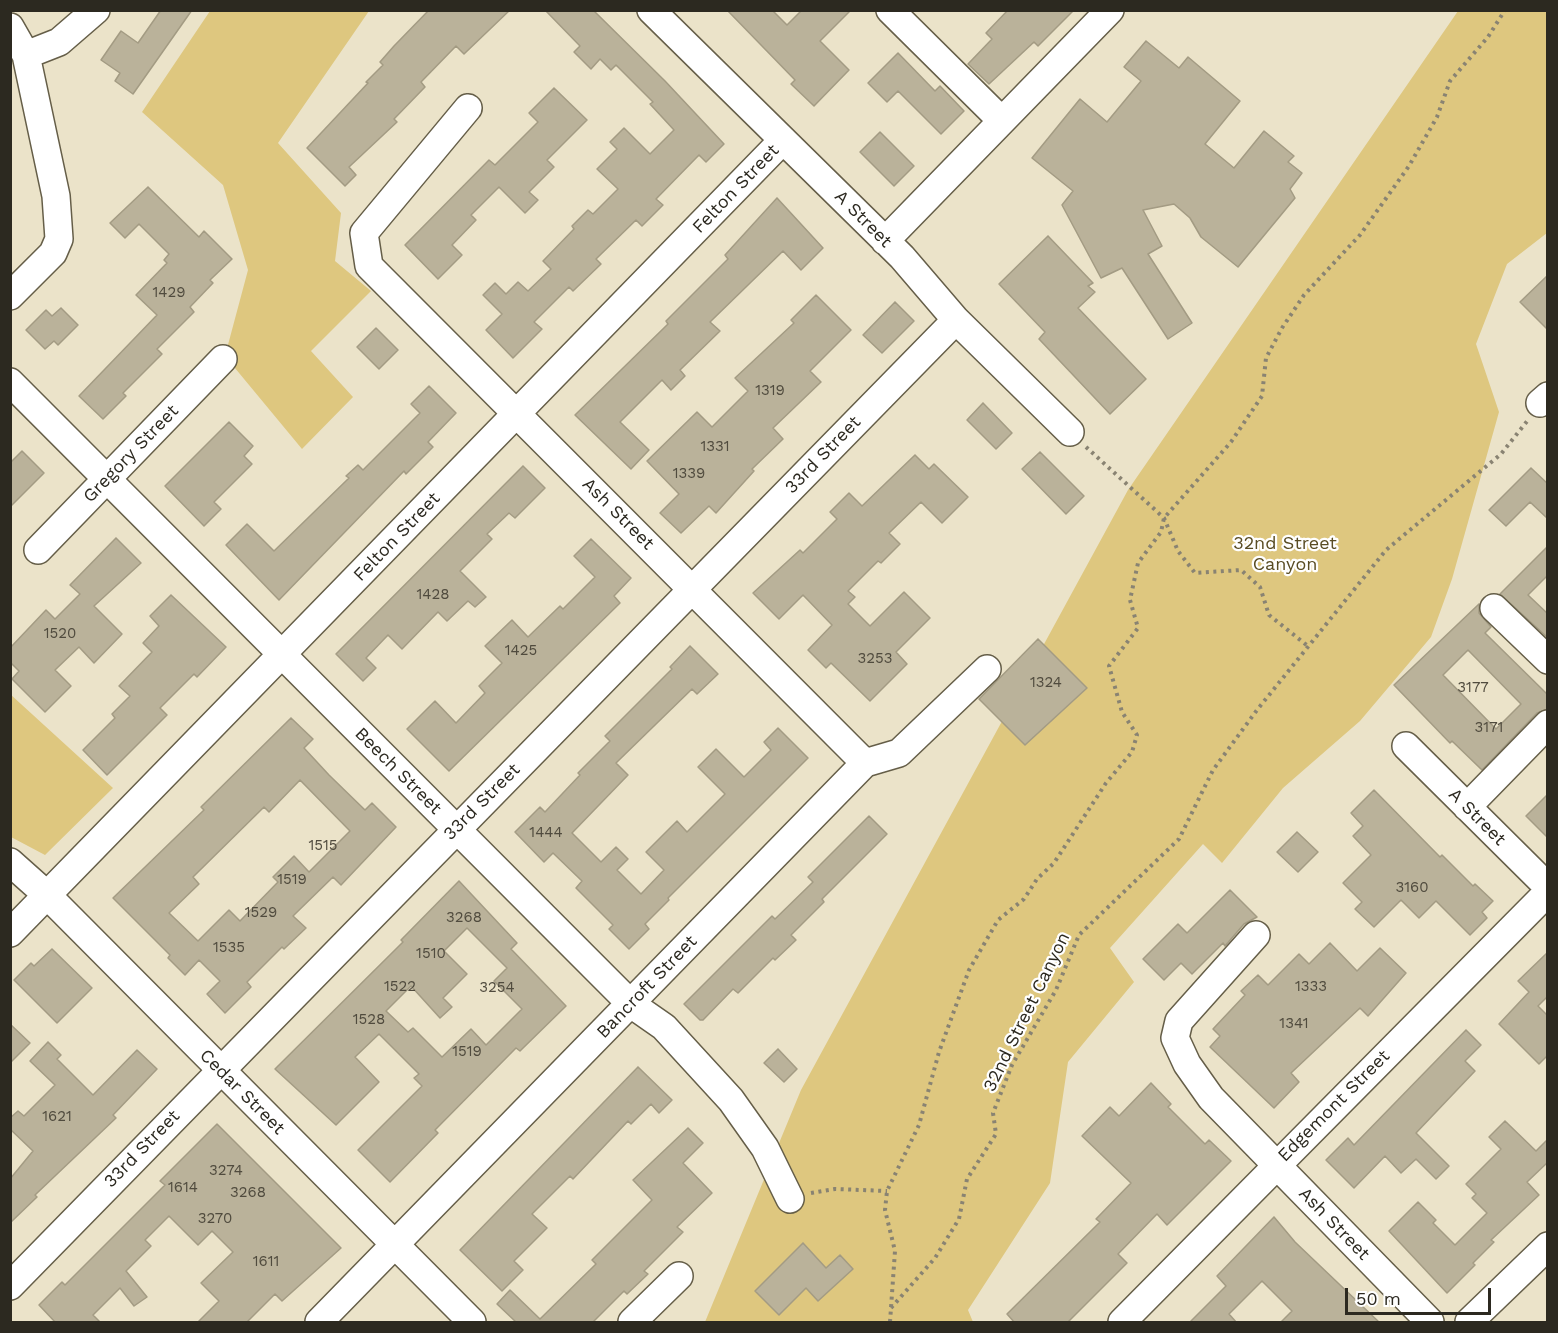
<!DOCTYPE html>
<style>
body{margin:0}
#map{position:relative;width:1558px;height:1333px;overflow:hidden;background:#ebe3c9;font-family:"Work Sans",sans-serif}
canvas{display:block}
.frame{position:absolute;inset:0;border:12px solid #2c2920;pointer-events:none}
.scale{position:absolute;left:1345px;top:1288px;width:146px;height:27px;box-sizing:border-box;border:3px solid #2c2920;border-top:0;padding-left:8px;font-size:18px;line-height:21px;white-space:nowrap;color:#2c2920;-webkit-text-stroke:4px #fff;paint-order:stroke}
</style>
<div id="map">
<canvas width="1558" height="1333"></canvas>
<div class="frame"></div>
<div class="scale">50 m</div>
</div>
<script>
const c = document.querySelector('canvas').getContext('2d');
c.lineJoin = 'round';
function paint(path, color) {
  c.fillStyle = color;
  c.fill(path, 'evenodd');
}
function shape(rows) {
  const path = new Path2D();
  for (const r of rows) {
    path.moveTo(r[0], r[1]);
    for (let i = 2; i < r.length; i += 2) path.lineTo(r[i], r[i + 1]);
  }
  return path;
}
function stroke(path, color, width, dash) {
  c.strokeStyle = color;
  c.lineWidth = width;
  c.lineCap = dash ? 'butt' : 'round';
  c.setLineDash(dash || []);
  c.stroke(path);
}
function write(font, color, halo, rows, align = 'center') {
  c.font = font + ' "Work Sans",sans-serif';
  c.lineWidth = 4.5;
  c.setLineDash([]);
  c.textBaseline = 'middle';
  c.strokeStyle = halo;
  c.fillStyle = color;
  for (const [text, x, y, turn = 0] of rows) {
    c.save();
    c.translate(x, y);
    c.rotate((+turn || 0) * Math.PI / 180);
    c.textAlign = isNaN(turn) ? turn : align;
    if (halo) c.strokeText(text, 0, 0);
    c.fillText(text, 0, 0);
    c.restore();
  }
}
paint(shape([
 [210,11,369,11,278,143,341,213,335,261,371,291,311,351,353,397,302,449,225,356,248,270,223,185,142,112],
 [1458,11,1547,11,1547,233,1507,264,1476,344,1499,412,1452,579,1431,637,1360,721,1283,788,1222,863,1203,844,1110,948,1134,982,1068,1062,1050,1183,968,1310,973,1322,705,1322,801,1090,1128,490],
 [10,694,113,788,45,855,11,837]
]), '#dec77f');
const building = shape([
 [161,10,192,10,133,94,115,81,120,73,101,60,121,31,138,43,161,10],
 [429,10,510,10,464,54,456,46,421,82,425,87,394,119,397,122,349,167,356,175,345,186,307,148,368,83,366,82,383,65,380,62,394,46,429,10],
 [545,10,593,10,665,81,724,144,706,162,699,155,656,199,663,205,642,226,636,220,596,259,601,264,573,291,569,287,534,322,542,329,513,358,486,330,502,314,483,295,495,283,506,294,518,282,528,291,551,269,543,261,574,229,572,226,588,210,593,214,618,189,597,169,617,149,610,142,624,128,650,154,674,130,650,104,653,102,616,65,611,70,600,59,591,69,574,52,580,46,545,10],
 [727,10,772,10,787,25,802,10,851,10,820,41,849,70,814,106,791,84,795,80,727,10],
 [1008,10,1074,10,1038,46,1034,42,989,84,968,64,992,39,986,33,1008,10],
 [1146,41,1179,68,1188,57,1240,101,1205,144,1234,168,1264,131,1294,156,1288,162,1302,173,1290,189,1295,198,1238,267,1201,237,1190,218,1174,204,1143,210,1162,246,1148,254,1192,323,1168,339,1122,268,1101,278,1062,205,1073,191,1032,158,1080,99,1107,122,1141,81,1124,67,1146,41],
 [898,53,935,91,940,86,964,111,941,134,898,91,887,102,868,83,898,53],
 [554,88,587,120,547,160,554,167,529,192,538,200,525,213,499,187,471,215,476,220,452,245,462,255,438,279,405,245,489,160,495,165,538,122,529,113,554,88],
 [880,132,914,166,894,186,860,152,880,132],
 [148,187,199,237,204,231,232,259,210,280,213,283,190,307,194,312,157,349,162,354,123,393,126,396,103,419,79,396,157,315,136,295,167,263,164,260,169,254,139,224,125,238,110,223,148,187],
 [777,198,823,248,801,270,783,251,710,322,720,331,680,370,685,376,671,390,662,380,620,422,649,450,631,469,575,415,668,324,666,321,728,259,725,255,777,198],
 [1048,236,1093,283,1088,286,1095,292,1078,308,1146,379,1110,414,1039,339,1045,332,999,284,1048,236],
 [1548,275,1548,330,1520,302,1548,275],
 [816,295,851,330,810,371,821,382,773,428,783,439,752,469,754,471,716,513,709,506,681,533,660,513,679,494,647,461,697,412,712,427,748,391,735,378,794,323,791,320,816,295],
 [895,302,914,321,882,353,863,335,895,302],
 [61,308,78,325,58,345,54,341,45,349,26,330,46,310,52,316,61,308],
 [376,328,398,350,379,369,357,347,376,328],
 [429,386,456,413,428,442,433,447,406,474,404,471,279,600,226,545,247,524,274,551,349,478,346,476,358,465,363,470,420,413,411,404,429,386],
 [983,403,1012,433,996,449,967,420,983,403],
 [229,422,253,446,244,456,252,464,214,502,221,509,204,526,165,486,229,422],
 [22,451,44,473,10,507,10,463,22,451],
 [1040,452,1084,496,1066,514,1022,469,1040,452],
 [915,455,929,469,934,464,968,497,942,523,921,502,889,533,900,544,881,563,878,561,848,591,855,597,848,604,870,626,904,592,930,618,896,652,907,664,870,701,831,663,826,668,808,650,832,625,803,595,779,619,753,593,800,550,803,553,837,519,830,512,849,493,862,506,915,455],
 [523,466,545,488,515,518,509,513,487,534,492,539,460,571,486,597,475,607,468,601,447,621,438,612,402,649,388,635,366,658,376,668,363,681,336,654,523,466],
 [1531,468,1548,484,1548,519,1530,502,1506,526,1489,510,1531,468],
 [116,538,141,563,94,606,122,634,94,663,79,647,55,670,71,686,45,712,12,679,19,671,10,662,10,648,46,610,55,619,80,594,70,585,116,538],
 [591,539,631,578,614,596,620,603,449,771,407,729,435,701,456,723,485,693,479,686,502,663,485,646,512,620,528,637,560,606,563,609,595,577,574,556,591,539],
 [1548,546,1548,575,1528,595,1548,614,1548,638,1500,594,1548,546],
 [171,595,226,647,197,677,194,674,160,708,167,715,107,775,83,750,115,718,112,714,130,696,119,686,152,652,143,643,159,626,150,616,171,595],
 [1479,604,1479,613,1491,627,1485,633,1548,695,1548,709,1537,713,1482,770,1452,741,1450,743,1394,685,1479,604],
 [1468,650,1521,704,1496,729,1443,675,1468,650],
 [1038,639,1087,688,1025,745,979,699,1038,639],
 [690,646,718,674,697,694,692,689,616,763,628,775,572,833,601,862,616,847,628,859,617,870,641,894,664,870,646,852,677,821,687,832,725,794,698,767,716,749,744,777,771,750,764,742,778,728,808,758,668,898,669,900,645,924,649,929,629,949,609,929,613,925,576,888,582,881,553,853,544,862,515,832,540,807,545,812,580,775,578,773,610,741,605,736,672,669,670,667,690,646],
 [291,718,313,739,304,748,329,775,365,810,372,803,396,827,341,885,333,877,293,916,306,928,284,949,282,947,247,982,251,987,225,1013,207,994,220,981,199,960,185,975,168,958,170,955,113,898,204,810,201,807,291,718],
 [300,780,350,831,309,872,294,856,273,877,278,882,240,921,229,910,198,941,169,913,199,884,193,877,264,807,269,812,300,780],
 [1374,790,1440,857,1442,855,1473,886,1475,884,1493,901,1482,912,1487,918,1470,935,1436,901,1419,918,1401,900,1374,927,1355,909,1362,902,1343,883,1371,855,1353,836,1363,826,1351,813,1374,790],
 [1548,794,1548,838,1526,816,1548,794],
 [869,816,887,834,822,899,824,902,791,935,796,940,775,960,773,958,738,993,733,989,703,1020,700,1020,684,1004,772,916,775,919,813,882,808,877,869,816],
 [1297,832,1318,852,1298,872,1277,852,1297,832],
 [459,881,517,943,511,949,566,1006,520,1051,516,1048,435,1130,438,1133,390,1182,358,1150,422,1086,414,1078,419,1074,379,1034,355,1057,379,1082,336,1125,275,1069,403,942,401,940,459,881],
 [467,928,507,968,494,981,522,1009,486,1045,471,1029,442,1057,413,1028,408,1032,386,1011,411,986,440,1018,452,1007,443,998,467,974,444,951,467,928],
 [1230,890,1257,917,1244,924,1225,946,1223,943,1192,974,1181,963,1164,980,1143,959,1178,924,1187,933,1230,890],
 [1330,943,1357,971,1380,948,1406,973,1368,1016,1360,1008,1291,1073,1299,1082,1274,1108,1210,1047,1220,1036,1213,1029,1245,995,1241,991,1258,975,1268,985,1299,954,1309,964,1330,943],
 [52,949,92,988,57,1023,14,980,31,963,34,966,52,949],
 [1548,952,1548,996,1538,1006,1548,1016,1548,1055,1539,1064,1499,1024,1529,992,1518,981,1548,952],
 [10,1024,30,1043,10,1063,10,1024],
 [1466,1030,1481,1045,1465,1061,1475,1071,1416,1133,1449,1166,1436,1179,1416,1159,1401,1173,1385,1156,1354,1188,1326,1160,1348,1138,1354,1145,1466,1030],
 [48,1042,61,1055,57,1059,93,1095,137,1050,157,1069,113,1115,116,1118,35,1195,37,1197,10,1223,10,1179,33,1151,10,1129,10,1118,18,1111,24,1116,55,1085,30,1061,48,1042],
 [778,1049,797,1069,784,1082,764,1063,778,1049],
 [638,1067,672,1100,659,1113,651,1104,631,1124,628,1121,573,1179,570,1176,532,1214,547,1228,514,1261,523,1270,502,1291,460,1250,638,1067],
 [1151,1083,1171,1104,1168,1107,1205,1144,1209,1140,1231,1161,1167,1225,1157,1214,1118,1254,1127,1263,1067,1323,1015,1323,1007,1314,1100,1222,1096,1219,1131,1183,1082,1136,1110,1107,1119,1116,1151,1083],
 [1505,1121,1536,1151,1548,1139,1548,1162,1527,1182,1539,1195,1491,1240,1494,1242,1473,1263,1475,1265,1447,1293,1389,1231,1418,1202,1436,1220,1433,1223,1455,1245,1487,1213,1472,1198,1476,1194,1466,1184,1501,1149,1489,1137,1505,1121],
 [217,1124,341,1248,282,1301,275,1294,246,1323,197,1323,219,1301,201,1283,233,1252,212,1231,198,1245,169,1216,145,1240,151,1246,126,1271,147,1297,134,1306,120,1288,93,1315,101,1323,56,1323,39,1305,62,1282,65,1285,165,1185,160,1181,217,1124],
 [688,1128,703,1143,683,1163,712,1193,677,1227,683,1232,644,1271,648,1274,627,1294,624,1291,592,1323,517,1323,497,1304,510,1290,540,1319,596,1264,592,1260,652,1200,633,1180,688,1128],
 [1274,1217,1295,1242,1380,1323,1280,1323,1292,1311,1262,1281,1229,1314,1237,1323,1189,1323,1226,1286,1217,1276,1274,1217],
 [803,1243,826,1268,840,1255,853,1269,818,1301,806,1288,779,1315,755,1291,803,1243]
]);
paint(building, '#bab29a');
stroke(building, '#a39b83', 1.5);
const minor = shape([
 [651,10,902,257,956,320,1070,432],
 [890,10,1002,121],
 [10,27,26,55,56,196,59,239,53,253,10,296],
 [26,55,59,42,96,10],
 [468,108,364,233,369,266,865,763],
 [885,241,1110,10],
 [10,382,631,1004,664,1027,731,1100,765,1148,790,1199],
 [1540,403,1548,396],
 [38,550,223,359],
 [1494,608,1548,660],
 [1406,746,1548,887],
 [1467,807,1548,724],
 [10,862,47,895,472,1322],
 [10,933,783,140],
 [1256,935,1179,1021,1175,1038,1187,1064,1211,1098,1430,1322],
 [10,1286,956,320],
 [319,1322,865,763,899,753,987,669],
 [632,1322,679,1276],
 [1122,1322,1548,892],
 [1469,1322,1548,1246]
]);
stroke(minor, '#655e48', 30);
stroke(shape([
 [1086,447,1164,518,1178,551,1195,573,1241,570,1260,587,1269,615,1309,647],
 [811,1193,835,1189,887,1191],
 [891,1308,935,1258,959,1219,967,1179,996,1134,993,1113,1012,1065,1056,990,1079,935,1179,839,1213,770,1257,710,1386,550,1501,454,1528,420],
 [890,1322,895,1251,885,1210,887,1191,919,1125,939,1052,969,970,998,920,1024,899,1037,879,1054,863,1106,783,1132,752,1137,735,1122,712,1109,666,1138,628,1130,600,1138,563,1161,532,1164,518,1231,442,1262,396,1266,358,1282,328,1304,295,1360,235,1409,166,1437,117,1450,81,1488,37,1505,10]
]), '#898372', 4, [3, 4.5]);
stroke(minor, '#fff', 27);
write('15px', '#504b3e', null, [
 ["1429",169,293],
 ["1319",770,391],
 ["1331",715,447],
 ["1339",689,474],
 ["1428",433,595],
 ["1520",60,634],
 ["1425",521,651],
 ["3253",875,659],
 ["1324",1046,683],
 ["3177",1473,688],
 ["3171",1489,728],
 ["1444",546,833],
 ["1515",323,846],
 ["1519",292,880],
 ["3160",1412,888],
 ["1529",261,913],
 ["3268",464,918],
 ["1535",229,948],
 ["1510",431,954],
 ["1522",400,987],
 ["1333",1311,987],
 ["3254",497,988],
 ["1528",369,1020],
 ["1341",1294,1024],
 ["1519",467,1052],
 ["1621",57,1117],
 ["3274",226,1171],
 ["1614",183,1188],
 ["3268",248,1193],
 ["3270",215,1219],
 ["1611",266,1262]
]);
write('18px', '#2c2920', '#fff', [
 ["Felton Street",736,189,-46],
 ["A Street",863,219,45],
 ["Gregory Street",131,454,-46],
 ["33rd Street",823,455,-46],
 ["Ash Street",618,514,45],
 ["Felton Street",397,537,-46],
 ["Beech Street",398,771,45],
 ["33rd Street",482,802,-45],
 ["A Street",1477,817,45],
 ["Bancroft Street",647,987,-46],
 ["32nd Street Canyon",1027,1012,-64],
 ["Cedar Street",242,1092,45],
 ["Edgemont Street",1334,1106,-45],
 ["33rd Street",142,1149,-46],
 ["Ash Street",1334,1224,46]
]);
write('18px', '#594c23', '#fff', [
 ["32nd Street",1285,544],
 ["Canyon",1285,565]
]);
</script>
